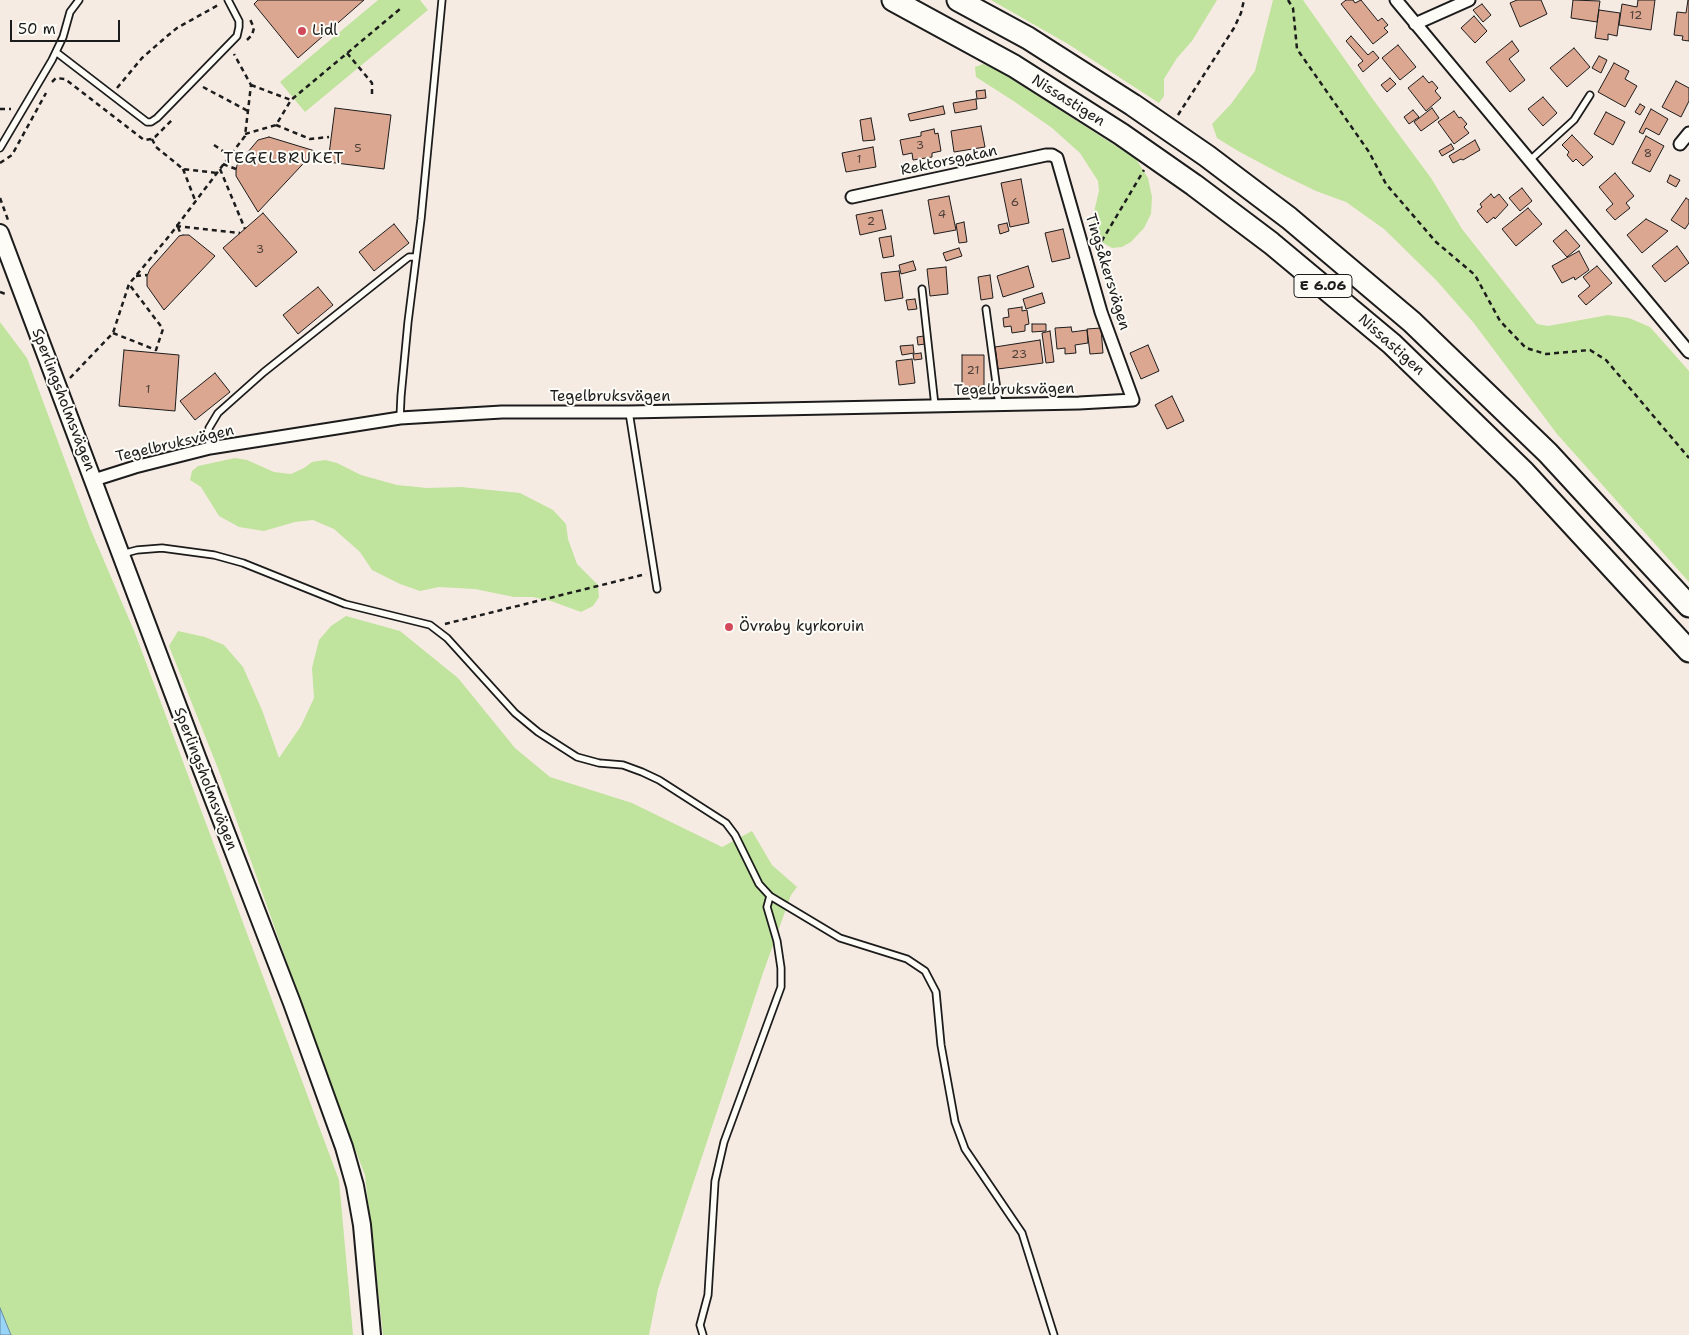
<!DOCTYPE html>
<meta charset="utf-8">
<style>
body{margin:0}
#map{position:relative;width:1689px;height:1335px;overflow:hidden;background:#f6ebe3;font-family:"Shantell Sans",sans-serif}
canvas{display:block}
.scale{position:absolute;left:10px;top:20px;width:110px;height:22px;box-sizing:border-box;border:2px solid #1c1c1c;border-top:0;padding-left:6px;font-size:15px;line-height:18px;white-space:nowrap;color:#1c1c1c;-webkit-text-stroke:4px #fdfcf7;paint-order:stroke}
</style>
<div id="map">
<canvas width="1689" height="1335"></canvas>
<div class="scale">50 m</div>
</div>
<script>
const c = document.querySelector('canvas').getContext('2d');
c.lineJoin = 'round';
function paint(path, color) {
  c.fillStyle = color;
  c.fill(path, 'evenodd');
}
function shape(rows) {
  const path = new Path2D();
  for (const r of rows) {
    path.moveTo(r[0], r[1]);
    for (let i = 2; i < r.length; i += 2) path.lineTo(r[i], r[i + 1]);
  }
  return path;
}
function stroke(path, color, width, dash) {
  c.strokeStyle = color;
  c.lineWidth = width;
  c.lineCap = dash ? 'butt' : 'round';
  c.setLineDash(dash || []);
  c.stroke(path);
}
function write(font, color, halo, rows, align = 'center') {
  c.font = font + ' "Shantell Sans",sans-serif';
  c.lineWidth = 4;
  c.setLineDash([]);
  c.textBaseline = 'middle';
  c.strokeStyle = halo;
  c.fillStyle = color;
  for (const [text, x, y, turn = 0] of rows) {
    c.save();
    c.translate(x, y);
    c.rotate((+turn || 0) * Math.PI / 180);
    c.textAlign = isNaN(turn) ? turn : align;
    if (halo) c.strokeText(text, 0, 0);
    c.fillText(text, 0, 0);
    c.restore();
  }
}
paint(shape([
 [378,0,420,0,428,10,305,112,280,82],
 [991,0,1217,0,1192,41,1177,58,1164,79,1164,96,1159,103,1068,44],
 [1273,0,1303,0,1372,98,1431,178,1462,229,1537,324,1548,326,1608,315,1629,318,1650,327,1689,371,1689,582,1557,434,1473,322,1436,280,1384,229,1346,202,1316,191,1283,175,1238,151,1217,138,1212,124,1231,104,1255,71],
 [983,64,996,69,1136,159,1148,178,1152,197,1151,214,1144,228,1131,242,1122,247,1112,248,1098,240,1093,228,1094,212,1099,191,1098,181,1080,153,1052,128,1015,102,976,77,975,67],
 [0,322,27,358,90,528,135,633,339,1180,353,1335,11,1335,0,1308],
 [235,458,247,460,274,472,291,474,304,468,312,462,325,460,337,463,361,475,397,485,427,488,461,487,520,493,553,510,566,524,568,539,577,564,598,585,599,597,593,606,581,612,551,601,533,597,514,597,475,589,439,587,420,591,400,584,372,570,360,552,334,529,313,520,295,522,264,531,239,527,219,516,201,487,190,480,192,471,198,466],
 [346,616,400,631,458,678,515,748,550,777,632,803,722,847,752,831,772,865,797,887,791,895,763,973,658,1289,649,1335,383,1335,365,1175,332,1089,219,771,169,646,178,631,205,637,224,645,243,667,262,710,279,758,301,726,314,698,312,668,319,640,331,626]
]), '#c0e39d');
const water = shape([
 [0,1308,11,1335,0,1335,0,1308]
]);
paint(water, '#97d4f8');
stroke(water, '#668aa0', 1);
const building = shape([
 [258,0,364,0,298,58,254,4,258,0],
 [1346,0,1353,0,1355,3,1361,0,1378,21,1382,18,1388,25,1384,28,1388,32,1373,44,1341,4,1346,0],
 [1517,0,1541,0,1547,14,1520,27,1510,3,1517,0],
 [1573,0,1600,1,1597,22,1571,18,1573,0],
 [1638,0,1655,0,1651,30,1619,25,1622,4,1637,7,1638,0],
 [1688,0,1689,0,1689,41,1682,40,1683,36,1674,35,1677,12,1686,13,1688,0],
 [1482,4,1491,15,1483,22,1473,10,1482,4],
 [1599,10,1620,13,1617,36,1608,34,1608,40,1595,38,1599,10],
 [1474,16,1487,31,1475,43,1461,28,1474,16],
 [1351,36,1368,55,1373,51,1379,58,1363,72,1358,65,1363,61,1346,41,1351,36],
 [1512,41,1519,51,1509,59,1525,80,1510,92,1486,62,1512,41],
 [1398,45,1416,67,1400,80,1382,58,1398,45],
 [1574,48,1590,67,1567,87,1550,68,1574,48],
 [1599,56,1607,60,1601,73,1592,68,1599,56],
 [1614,63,1629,71,1625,79,1637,86,1625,107,1598,92,1614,63],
 [1423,76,1429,83,1432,81,1438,88,1435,91,1441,98,1426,111,1408,88,1423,76],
 [1390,78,1396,84,1387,92,1381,85,1390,78],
 [1676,81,1689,88,1689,101,1681,117,1662,107,1676,81],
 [985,90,986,98,977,99,976,91,985,90],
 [1543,97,1557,113,1543,126,1528,109,1543,97],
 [976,99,977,109,955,113,953,103,976,99],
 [1640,104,1645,107,1640,115,1635,112,1640,104],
 [943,106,945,114,910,121,908,114,943,106],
 [335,108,391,115,384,169,328,162,335,108],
 [1432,108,1439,118,1421,131,1414,122,1432,108],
 [1651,109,1668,119,1659,135,1646,128,1643,134,1639,132,1651,109],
 [1413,110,1419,117,1409,124,1404,117,1413,110],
 [1454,111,1459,118,1461,117,1467,124,1464,127,1469,133,1454,144,1438,122,1454,111],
 [1606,112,1625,122,1613,145,1594,134,1606,112],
 [871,118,875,140,863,141,860,120,871,118],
 [981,126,985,147,954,152,951,131,981,126],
 [934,129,935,134,938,133,941,151,932,153,932,157,913,160,912,153,903,155,900,140,921,136,921,132,934,129],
 [1572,135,1593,157,1583,166,1576,159,1573,162,1567,155,1569,152,1562,145,1572,135],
 [1646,136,1664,146,1650,172,1632,163,1646,136],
 [269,137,315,151,258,212,236,176,236,171,237,165,258,140,269,137],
 [1475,140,1480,150,1463,160,1461,159,1453,163,1449,156,1475,140],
 [1451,144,1454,149,1442,156,1439,151,1451,144],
 [873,147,876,167,846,172,842,153,873,147],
 [1615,173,1634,196,1626,203,1630,208,1615,220,1606,210,1613,204,1599,187,1615,173],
 [1670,175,1680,180,1676,187,1667,182,1670,175],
 [1021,179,1029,223,1010,227,1001,183,1021,179],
 [1522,188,1532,201,1520,211,1509,198,1522,188],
 [1491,194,1494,198,1499,194,1508,205,1495,219,1494,217,1487,223,1477,211,1482,207,1480,204,1491,194],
 [949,196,956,230,934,234,928,200,949,196],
 [1686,198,1689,200,1689,223,1685,229,1671,220,1686,198],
 [1528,208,1542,224,1516,246,1502,229,1528,208],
 [882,210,886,229,860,235,856,215,882,210],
 [263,213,297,252,256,287,223,248,263,213],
 [1646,219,1668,231,1642,253,1627,235,1646,219],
 [964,222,967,242,959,243,956,224,964,222],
 [1007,223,1009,231,1000,234,998,225,1007,223],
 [394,224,409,243,374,271,359,252,394,224],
 [1063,229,1070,258,1052,262,1045,233,1063,229],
 [1566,230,1580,246,1567,257,1553,241,1566,230],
 [183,235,189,235,215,256,164,310,147,286,147,276,150,269,173,243,179,236,183,235],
 [891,236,894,256,883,258,879,238,891,236],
 [1677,246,1689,263,1665,282,1652,266,1677,246],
 [959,248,962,256,946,261,943,253,959,248],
 [1579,251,1589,270,1575,280,1574,277,1562,283,1552,266,1579,251],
 [913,261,916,270,901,274,899,265,913,261],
 [1028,266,1034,287,1003,297,997,276,1028,266],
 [1597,266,1612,283,1586,305,1578,296,1590,286,1583,277,1597,266],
 [946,267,948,294,930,296,927,269,946,267],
 [899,271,903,298,885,301,881,273,899,271],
 [990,275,993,298,981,300,978,277,990,275],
 [318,287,333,305,298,334,283,315,318,287],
 [1042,293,1045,303,1026,309,1023,299,1042,293],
 [915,299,917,309,908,310,906,300,915,299],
 [1022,307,1022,311,1027,310,1029,324,1025,325,1025,331,1012,333,1011,326,1004,327,1003,318,1009,317,1008,309,1022,307],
 [1032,324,1046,324,1046,331,1032,332,1032,324],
 [1071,327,1072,332,1087,330,1088,343,1075,345,1076,353,1065,354,1065,348,1057,349,1055,328,1071,327],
 [1101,328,1103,353,1090,354,1087,329,1101,328],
 [1050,331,1054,362,1046,363,1042,333,1050,331],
 [924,336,925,344,918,345,917,337,924,336],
 [1040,340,1043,363,998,369,995,347,1040,340],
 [913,345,914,353,902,355,900,346,913,345],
 [1148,345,1159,371,1141,379,1130,353,1148,345],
 [124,350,179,355,175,411,119,406,124,350],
 [921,353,922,359,914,360,913,354,921,353],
 [962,355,984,355,984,387,962,387,962,355],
 [912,359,915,383,899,385,896,361,912,359],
 [215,373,230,392,195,420,180,401,215,373],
 [1172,396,1184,421,1167,429,1155,405,1172,396]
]);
paint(building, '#dca791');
stroke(building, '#1c1c1c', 1);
const lane = shape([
 [56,52,147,122,151,122,157,118,237,36,239,27,239,21,228,0],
 [0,148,52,60,63,37,70,12,79,0],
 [1529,161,1574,120,1590,95],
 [922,289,935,406],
 [986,309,999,405],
 [629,412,657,589],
 [400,418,401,396,408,322,421,219,442,0],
 [210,448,208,437,209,428,218,413,264,372,405,260,409,257,416,257],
 [122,554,137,550,162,548,214,555,243,563,345,604,430,625,447,638,515,713,538,732,577,757,599,763,623,765,642,772,659,780,726,823,735,835,759,884,770,896,767,907,777,941,781,968,781,987,724,1142,715,1181,708,1295,700,1325,703,1335],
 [770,896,840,938,907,959,925,971,936,992,941,1045,955,1122,965,1149,1022,1233,1054,1335]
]);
const street = shape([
 [1396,0,1689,352],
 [1415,24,1469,0],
 [1680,144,1689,133],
 [94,480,135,467,210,448,400,418,502,412,629,412,1079,403,1133,400,1101,312,1057,158,1052,155,1046,155,852,197]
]);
const secondary = shape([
 [0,233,197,757,292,1003,344,1147,355,1186,362,1225,372,1335]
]);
const highway = shape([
 [893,0,1014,66,1121,134,1194,185,1271,243,1392,344,1524,472,1689,651],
 [958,0,1028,38,1133,105,1207,156,1289,218,1412,322,1548,453,1689,606]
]);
stroke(lane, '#1c1c1c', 9);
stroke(street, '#1c1c1c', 15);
stroke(secondary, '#1c1c1c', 20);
stroke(highway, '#1c1c1c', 25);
stroke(shape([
 [1288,0,1293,8,1297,49,1369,152,1386,184,1436,242,1475,275,1500,321,1526,348,1546,354,1590,350,1606,360,1689,458],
 [247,40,252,35,254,28,249,17],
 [347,53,372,83,372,97],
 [52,82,56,78,65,79,144,140,152,139,155,137,173,119],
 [251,85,291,100],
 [203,87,248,111],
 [117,88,142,58,166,37,177,28,220,4],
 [0,109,11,109],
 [1178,115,1234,28,1241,13,1244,0],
 [276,125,310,139,329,137],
 [245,134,276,125,291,100,400,9],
 [152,139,156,147,183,169,217,173],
 [214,145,230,156],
 [0,163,12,155,46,93],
 [223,164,236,169],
 [183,169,195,200],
 [220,169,245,229],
 [0,198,8,220],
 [176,226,240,233],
 [178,227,181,235],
 [1097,249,1144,170],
 [136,276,147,275],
 [0,292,8,295],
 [113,333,156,350,163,329,129,284],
 [70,378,113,333,129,284,170,235,245,136,251,85,234,54],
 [445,624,646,574]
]), '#1c1c1c', 2.5, [5, 4]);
stroke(lane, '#fdfcf7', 5.5);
stroke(street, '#fdfcf7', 11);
stroke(secondary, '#fdfcf7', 16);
stroke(highway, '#fdfcf7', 21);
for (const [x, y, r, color] of [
 [302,31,5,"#d1495b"],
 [729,627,5,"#d1495b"]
]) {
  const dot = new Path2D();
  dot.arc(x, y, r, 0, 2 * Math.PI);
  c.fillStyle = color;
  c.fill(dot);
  stroke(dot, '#fdfcf7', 2);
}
write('12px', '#4c3f39', null, [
 ["12",1636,16],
 ["3",920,146],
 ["5",358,149],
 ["8",1648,154],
 ["1",859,160],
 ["6",1015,203],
 ["4",942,215],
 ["2",871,222],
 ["3",260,250],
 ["23",1019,355],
 ["21",973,371],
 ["1",148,390]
]);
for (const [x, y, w] of [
 [1323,286,58]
]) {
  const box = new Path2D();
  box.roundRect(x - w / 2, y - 11.5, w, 23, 4);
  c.fillStyle = '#fdfcf7';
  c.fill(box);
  stroke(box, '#1c1c1c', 1);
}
write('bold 14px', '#1c1c1c', null, [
 ["E 6.06",1323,286]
]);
write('15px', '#1c1c1c', '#fdfcf7', [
 ["Lidl",312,31],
 ["Övraby kyrkoruin",739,627]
], 'left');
write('15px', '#1c1c1c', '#fdfcf7', [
 ["Nissastigen",1068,101,32],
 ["Rektorsgatan",949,161,-12],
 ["Tingsåkersvägen",1107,272,73],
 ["Nissastigen",1391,345,42],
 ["Tegelbruksvägen",1014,390,-1],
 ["Tegelbruksvägen",610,397],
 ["Sperlingsholmsvägen",63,400,69],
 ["Tegelbruksvägen",175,444,-13],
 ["Sperlingsholmsvägen",205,779,69]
]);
c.letterSpacing = '1px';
write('16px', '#1c1c1c', '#fdfcf7', [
 ["TEGELBRUKET",284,159]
]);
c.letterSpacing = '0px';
</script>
